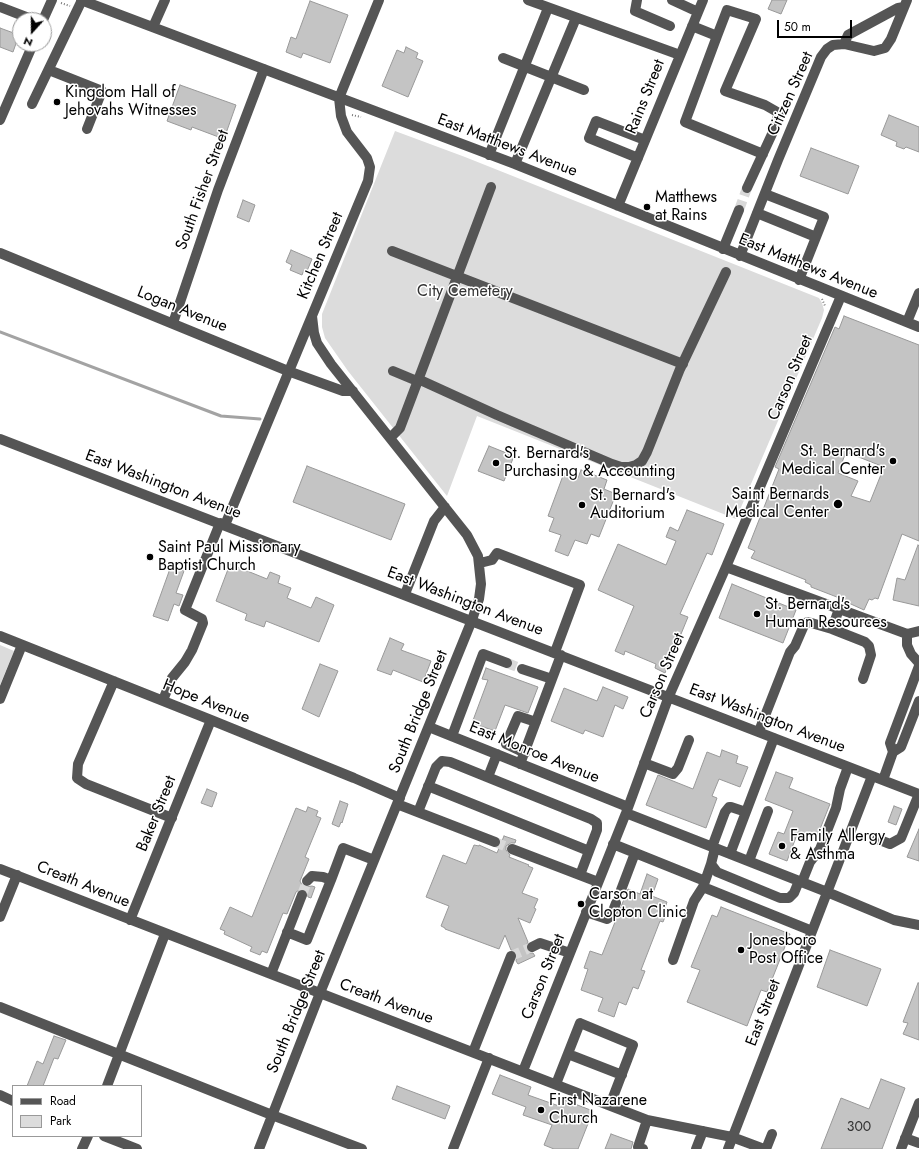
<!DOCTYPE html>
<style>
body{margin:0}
#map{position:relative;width:919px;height:1149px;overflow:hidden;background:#fff;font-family:Jost,sans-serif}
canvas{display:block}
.legend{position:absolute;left:12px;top:1085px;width:130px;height:52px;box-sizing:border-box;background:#fff;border:1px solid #999;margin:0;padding:5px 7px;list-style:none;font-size:12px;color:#000}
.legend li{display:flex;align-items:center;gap:8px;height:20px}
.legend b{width:20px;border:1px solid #999}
.north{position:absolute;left:12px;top:12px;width:40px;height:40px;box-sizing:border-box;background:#fff;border:1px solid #999;border-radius:50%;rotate:201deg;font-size:11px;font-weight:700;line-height:16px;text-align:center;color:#000}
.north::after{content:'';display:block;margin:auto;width:14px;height:18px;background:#000;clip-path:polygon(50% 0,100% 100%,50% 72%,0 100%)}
.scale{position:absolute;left:777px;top:20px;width:75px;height:18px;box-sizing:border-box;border:2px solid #000;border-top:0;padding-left:5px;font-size:12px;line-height:14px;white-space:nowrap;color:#000;-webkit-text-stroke:3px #fff;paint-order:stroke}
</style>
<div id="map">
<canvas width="919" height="1149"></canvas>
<ul class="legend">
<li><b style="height:5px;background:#555"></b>Road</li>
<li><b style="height:11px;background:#dcdcdc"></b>Park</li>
</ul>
<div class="north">N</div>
<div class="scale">50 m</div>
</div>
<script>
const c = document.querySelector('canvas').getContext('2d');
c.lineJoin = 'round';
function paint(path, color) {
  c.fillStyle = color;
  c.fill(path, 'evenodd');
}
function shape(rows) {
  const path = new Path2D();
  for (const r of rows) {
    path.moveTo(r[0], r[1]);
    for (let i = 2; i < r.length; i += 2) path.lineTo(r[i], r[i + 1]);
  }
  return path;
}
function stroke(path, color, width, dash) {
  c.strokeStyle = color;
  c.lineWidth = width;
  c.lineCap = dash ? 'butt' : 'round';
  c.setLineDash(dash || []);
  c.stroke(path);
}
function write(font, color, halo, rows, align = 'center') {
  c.font = font + ' Jost,sans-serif';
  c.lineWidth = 3;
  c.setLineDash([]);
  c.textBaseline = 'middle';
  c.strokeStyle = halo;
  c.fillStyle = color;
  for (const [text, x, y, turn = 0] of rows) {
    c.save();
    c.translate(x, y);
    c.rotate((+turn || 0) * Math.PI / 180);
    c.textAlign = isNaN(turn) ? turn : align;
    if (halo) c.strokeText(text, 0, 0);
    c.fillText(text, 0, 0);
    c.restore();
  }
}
paint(shape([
 [395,131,465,157,819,298,822,303,824,310,822,318,736,519,477,416,447,496,348,371,325,338,322,327,322,314],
 [0,645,14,651,0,685]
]), '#dcdcdc');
stroke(shape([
 [0,332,221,416,260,419]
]), '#a3a3a3', 3);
const building = shape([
 [772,0,787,0,781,14,768,9,772,0],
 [310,1,348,15,330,63,303,53,301,58,286,52,291,37,296,39,310,1],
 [0,28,19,35,13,52,0,47,0,28],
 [406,47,418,53,416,58,423,61,408,97,382,86,397,50,404,53,406,47],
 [180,85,236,105,224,139,192,127,191,130,167,121,180,85],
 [889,115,919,127,919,152,906,147,904,149,896,146,897,142,881,135,889,115],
 [811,148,859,166,848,194,800,176,811,148],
 [243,200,255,205,249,222,237,217,243,200],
 [291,250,312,259,307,271,304,270,302,275,290,270,292,265,286,262,291,250],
 [844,316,919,345,919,541,902,534,878,599,875,598,872,600,869,599,864,610,842,600,842,599,811,587,811,585,805,582,806,580,751,558,755,551,748,548,779,469,775,467,835,327,839,329,844,316],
 [846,452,884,467,870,502,851,496,858,481,838,473,846,452],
 [489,446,514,456,504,481,478,471,489,446],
 [307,466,405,504,391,540,293,502,307,466],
 [581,470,607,480,604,489,616,494,599,537,591,534,587,544,575,540,568,556,555,551,561,535,549,531,554,518,548,516,564,473,578,478,581,470],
 [687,510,724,524,712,555,707,553,680,614,688,617,665,673,655,668,656,664,625,651,624,655,615,651,634,606,598,590,618,544,666,565,676,541,666,537,670,527,678,531,687,510],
 [918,545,919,546,919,606,893,600,897,578,905,580,918,545],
 [230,564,267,579,270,572,280,576,278,583,291,588,287,598,311,608,316,597,334,605,319,642,266,621,264,627,245,620,247,614,216,601,230,564],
 [171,566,184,571,176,593,183,595,179,606,174,604,168,621,153,616,171,566],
 [732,584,796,610,783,643,719,618,732,584],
 [390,638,404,644,401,650,431,661,423,682,393,670,391,675,377,670,390,638],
 [320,664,338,671,319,717,302,709,320,664],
 [486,668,538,687,528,713,505,705,495,731,472,723,488,680,482,679,486,668],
 [603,687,628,697,623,709,615,705,603,737,585,730,583,734,551,721,564,688,597,701,603,687],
 [722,750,738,756,736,763,748,767,740,787,719,779,712,796,717,798,706,828,646,805,658,775,693,789,707,752,720,757,722,750],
 [776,772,793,778,789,788,830,804,816,839,798,832,787,861,769,854,778,832,784,834,793,811,765,800,776,772],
 [207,789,217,793,212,807,201,803,207,789],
 [340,801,348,804,342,823,341,822,339,827,332,824,340,801],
 [894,806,902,809,896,825,888,822,894,806],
 [308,807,318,811,316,816,321,818,305,857,309,859,300,881,302,885,305,887,312,886,315,887,311,898,308,897,307,891,304,889,301,889,296,892,287,914,283,913,267,953,262,951,260,955,250,951,252,947,224,934,225,931,220,929,230,907,252,917,296,808,306,812,308,807],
 [919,829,919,861,907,857,919,829],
 [504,836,516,840,515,843,511,843,506,846,506,850,510,855,509,857,529,865,528,866,533,868,522,893,538,899,534,908,536,909,530,923,518,918,528,942,526,946,526,950,529,953,533,953,535,956,518,964,516,961,517,955,516,952,511,950,505,935,499,949,445,929,445,928,441,926,449,906,426,897,443,855,466,864,474,845,479,846,479,845,497,853,504,836],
 [647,874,658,879,652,896,667,902,665,908,668,910,663,922,660,921,641,970,645,971,638,989,633,987,626,1005,619,1002,614,1017,598,1011,603,998,581,990,588,969,584,968,590,951,602,955,628,889,640,894,647,874],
 [721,907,790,934,767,992,761,990,747,1026,687,1002,700,970,691,967,712,915,717,917,721,907],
 [830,950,881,969,867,1006,817,987,830,950],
 [918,983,919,983,919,1040,903,1034,908,1023,903,1022,918,983],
 [54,1036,66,1040,58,1059,54,1058,43,1086,27,1086,37,1061,43,1064,54,1036],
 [500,1075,531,1087,528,1095,559,1106,562,1099,593,1111,578,1149,554,1149,544,1145,552,1125,523,1115,526,1107,492,1094,500,1075],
 [881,1079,905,1088,882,1149,821,1149,841,1098,869,1109,881,1079],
 [397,1086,450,1106,445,1119,392,1099,397,1086],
 [611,1134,633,1142,631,1149,605,1149,611,1134]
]);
paint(building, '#c4c4c4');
stroke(building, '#999', 1);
stroke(shape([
 [739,210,747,188],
 [507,663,522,669],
 [495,842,512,849],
 [302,895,307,881],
 [511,956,532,947]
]), '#d9d9d9', 10, [10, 5]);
stroke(shape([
 [61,3,70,6],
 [352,115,361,117],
 [822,299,825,306]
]), '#777', 2, [1, 2]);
stroke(shape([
 [81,0,515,164,919,327],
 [528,0,680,55],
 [637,0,635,11,670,26],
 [672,0,698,12],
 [0,7,34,20],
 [43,20,52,0],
 [692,26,717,36,727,10,756,19,725,91,765,105,779,113,772,134,747,188],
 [153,27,165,0],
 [717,36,685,122,763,154],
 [844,44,848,35,898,8,904,7],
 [503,58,584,90],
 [49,70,102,91,87,129],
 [32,104,82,0],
 [0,120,33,44],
 [489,155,548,8],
 [638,158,589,138,596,121,645,140],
 [515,164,576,18],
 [765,194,824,217,799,280],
 [618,206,703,0],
 [757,213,816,237],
 [723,249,739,210],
 [392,251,683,364],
 [0,253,288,371,343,391,353,391],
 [740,256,778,160,821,57,827,49,833,45,844,44,874,51,885,48,891,39,907,0],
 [907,322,919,293],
 [173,323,218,190,264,69],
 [393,371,417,381],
 [418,379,497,415,612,464,621,467,629,467,636,465,642,461,647,452,680,369,726,272],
 [390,438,400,428,491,187],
 [0,439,919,794],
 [225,525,368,181,370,167,367,158,347,132,341,116,339,98,379,0],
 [480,563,492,560,497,553,580,585,555,652],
 [726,567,907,634,919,631],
 [405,594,434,521,445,507],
 [832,629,839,609],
 [907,634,907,645,911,654,919,663],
 [0,636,211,720,354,778,400,798],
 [919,666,890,743,893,752,901,747,919,701],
 [522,669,552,679],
 [114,681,78,764,77,778,86,784,172,818],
 [0,699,22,645],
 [163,700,172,678,185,662,192,650,203,623,202,619,185,610,220,523],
 [429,727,628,807],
 [759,731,790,652,795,646,805,623,808,622,832,629,865,642,869,646,871,655,863,679],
 [452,736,483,654,507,663],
 [525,753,506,744,518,716,536,722],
 [644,763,673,774,678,768,689,740],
 [520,764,561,655],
 [488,777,497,754],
 [883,780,893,752],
 [428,786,589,851],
 [397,804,495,842],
 [418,812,436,767,442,761,450,762,591,819,597,823,597,830,580,875],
 [626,813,827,892,894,920,919,925],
 [877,839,890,844,901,838,919,794],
 [613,844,705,881],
 [712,847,725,812,729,807,731,807,746,812],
 [715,848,711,864,717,872,780,898,789,898,794,893,799,881],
 [512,849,598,882],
 [730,854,774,738],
 [749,861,768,811],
 [0,869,647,1120,732,1137,764,1149],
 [307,881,312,876,323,877,331,880,343,848,374,860],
 [802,882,810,862,820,849,836,808,840,789,848,767],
 [703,887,812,931],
 [621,890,635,853],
 [586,912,607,919,611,916,616,903],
 [0,917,17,875],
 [130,920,211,720],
 [287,932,307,940,331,880],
 [532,947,540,943,570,953],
 [673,960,694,901,703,887,711,864],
 [271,974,302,895],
 [0,1007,272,1115,362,1149],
 [473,1052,511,956],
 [568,1054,622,1075],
 [523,1071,626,813,669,696,726,567,841,296],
 [556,1084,580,1023,633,1045,610,1105],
 [107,1086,165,934],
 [0,1095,13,1101],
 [104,1136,137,1149],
 [905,1138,919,1143],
 [82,1149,88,1136],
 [259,1149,320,993,472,620,479,599,481,584,478,556,467,535,331,364,317,343,314,333,312,316],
 [453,1149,489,1058],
 [643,1149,638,1147,647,1120],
 [696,1149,703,1131],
 [728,1149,872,776],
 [766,1149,772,1134],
 [901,1149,919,1103]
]), '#555', 10);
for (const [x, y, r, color] of [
 [57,102,4,"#000"],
 [647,207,4,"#000"],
 [893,461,4,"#000"],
 [496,463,4,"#000"],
 [838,504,5,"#000"],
 [582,505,4,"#000"],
 [150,557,4,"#000"],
 [757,614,4,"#000"],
 [782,846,4,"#000"],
 [581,904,4,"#000"],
 [741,950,4,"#000"],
 [541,1110,4,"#000"]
]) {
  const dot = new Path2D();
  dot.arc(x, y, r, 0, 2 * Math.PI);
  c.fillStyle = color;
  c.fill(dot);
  stroke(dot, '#fff', 1.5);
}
write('14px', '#313131', null, [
 ["300",859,1128]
]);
write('16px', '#000', '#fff', [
 ["Kingdom Hall of",65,93],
 ["Jehovahs Witnesses",65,111],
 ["Matthews",655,198],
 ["at Rains",655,216],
 ["St. Bernard's",885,452,"right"],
 ["Medical Center",885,470,"right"],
 ["St. Bernard's",504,454],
 ["Purchasing & Accounting",504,472],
 ["Saint Bernards",829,495,"right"],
 ["Medical Center",829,513,"right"],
 ["St. Bernard's",590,496],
 ["Auditorium",590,514],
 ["Saint Paul Missionary",158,548],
 ["Baptist Church",158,566],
 ["St. Bernard's",765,605],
 ["Human Resources",765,623],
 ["Family Allergy",790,837],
 ["& Asthma",790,855],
 ["Carson at",589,895],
 ["Clopton Clinic",589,913],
 ["Jonesboro",749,941],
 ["Post Office",749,959],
 ["First Nazarene",549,1101],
 ["Church",549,1119]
], 'left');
write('16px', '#000', '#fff', [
 ["Citizen Street",791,94,-66],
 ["Rains Street",646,97,-68],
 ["East Matthews Avenue",507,146,21],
 ["South Fisher Street",203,190,-70],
 ["Kitchen Street",321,256,-67],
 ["East Matthews Avenue",808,267,22],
 ["Logan Avenue",182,310,22],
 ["Carson Street",791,378,-67],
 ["East Washington Avenue",163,485,21],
 ["East Washington Avenue",465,602,21],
 ["Carson Street",663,676,-67],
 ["Hope Avenue",206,702,22],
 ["South Bridge Street",419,712,-68],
 ["East Washington Avenue",767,719,21],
 ["East Monroe Avenue",534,753,22],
 ["Baker Street",157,814,-68],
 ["Creath Avenue",83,885,22],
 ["Carson Street",544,977,-68],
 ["Creath Avenue",386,1002,21],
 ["South Bridge Street",297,1012,-68],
 ["East Street",764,1013,-69]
]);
write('16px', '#333', '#fff', [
 ["City Cemetery",465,292]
]);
</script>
